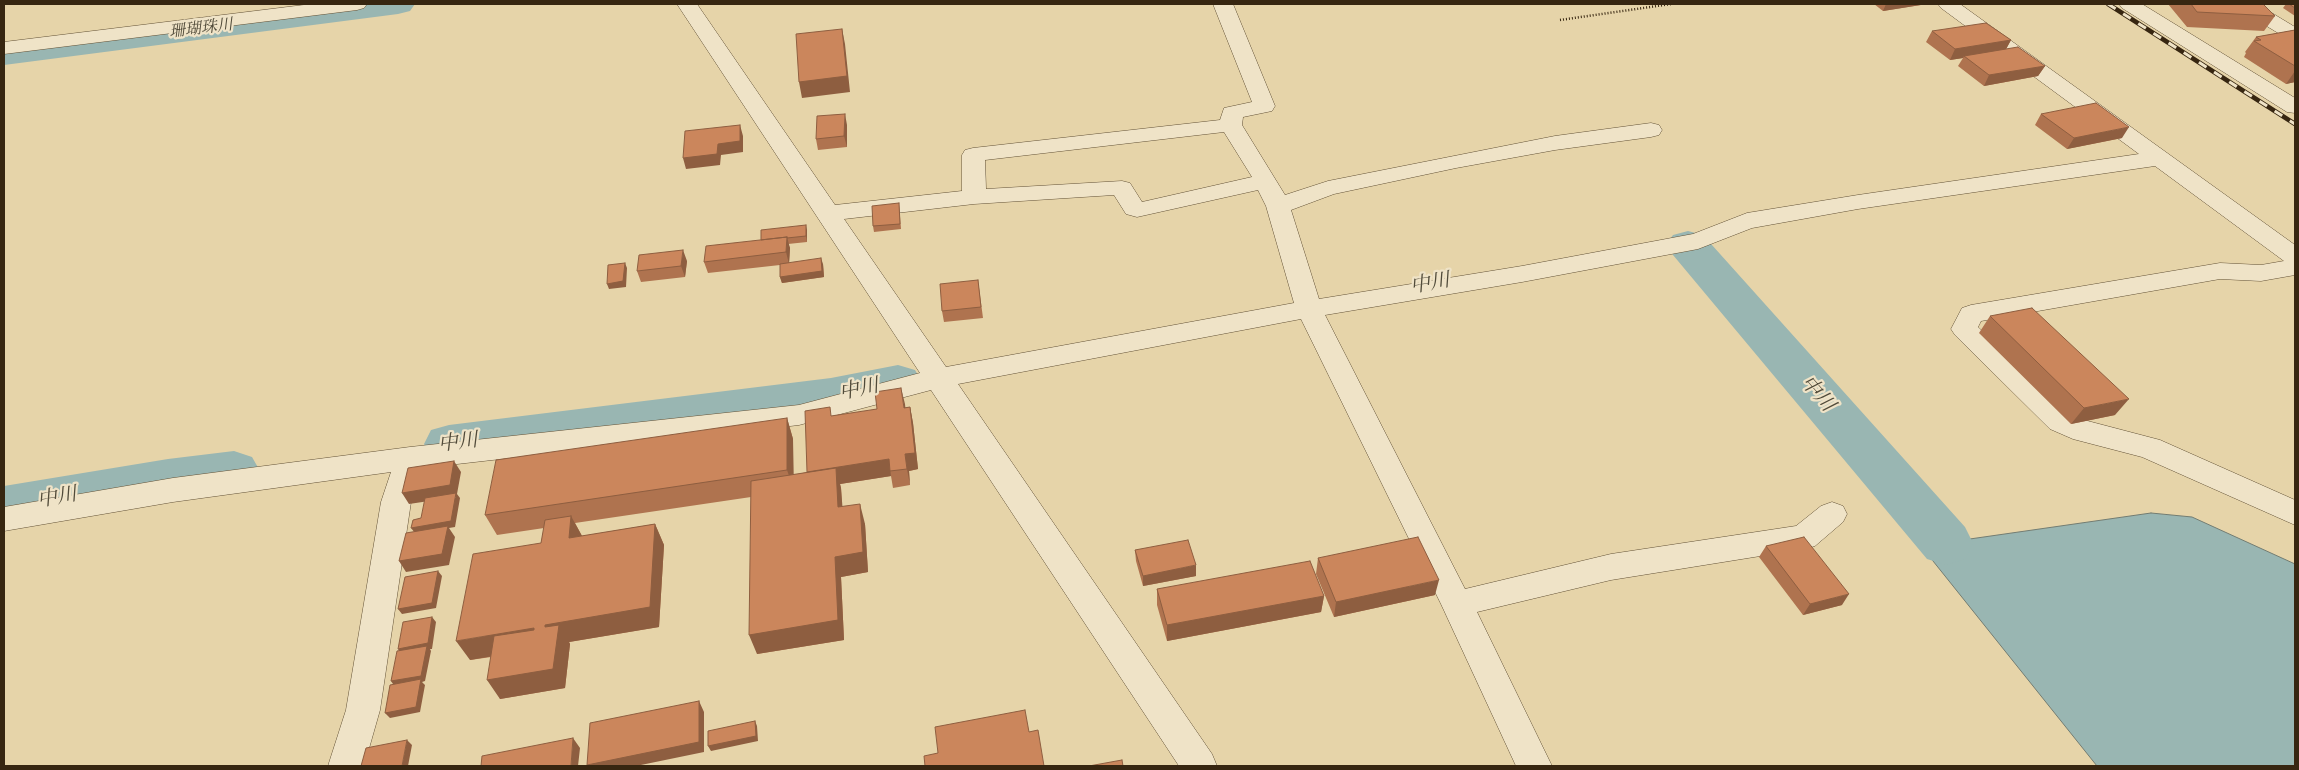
<!DOCTYPE html>
<meta charset="utf-8">
<style>
body{margin:0}
#map{position:relative;width:2299px;height:770px;overflow:hidden;background:#e6d4a9;font-family:"Gentium Book Plus",serif}
canvas{display:block}
.frame{position:absolute;inset:0;border:5px solid #372611;pointer-events:none}
</style>
<div id="map">
<canvas width="2299" height="770"></canvas>
<div class="frame"></div>
</div>
<script>
const c = document.querySelector('canvas').getContext('2d');
c.lineJoin = 'round';
function paint(path, color) {
  c.fillStyle = color;
  c.fill(path, 'evenodd');
}
function shape(rows) {
  const path = new Path2D();
  for (const r of rows) {
    path.moveTo(r[0], r[1]);
    for (let i = 2; i < r.length; i += 2) path.lineTo(r[i], r[i + 1]);
  }
  return path;
}
function stroke(path, color, width, dash) {
  c.strokeStyle = color;
  c.lineWidth = width;
  c.lineCap = dash ? 'butt' : 'round';
  c.setLineDash(dash || []);
  c.stroke(path);
}
function write(font, color, halo, rows, align = 'center') {
  c.font = font + ' "Gentium Book Plus","Noto Serif JP",serif';
  c.lineWidth = 4.5;
  c.setLineDash([]);
  c.textBaseline = 'middle';
  c.strokeStyle = halo;
  c.fillStyle = color;
  for (const [text, x, y, turn = 0] of rows) {
    c.save();
    c.translate(x, y);
    c.rotate((+turn || 0) * Math.PI / 180);
    c.textAlign = isNaN(turn) ? turn : align;
    if (halo) c.strokeText(text, 0, 0);
    c.fillText(text, 0, 0);
    c.restore();
  }
}
const water = shape([
 [2151,513,2192,517,2295,564,2295,766,2097,766,1921,546,2151,513]
]);
paint(water, '#99b6b2');
stroke(water, '#727c72', 1);
paint(shape([
 [317,4,415,4,410,11,398,14,4,65,4,43,317,4],
 [1688,231,1703,235,1965,527,1973,543,1965,559,1946,565,1927,559,1673,255,1666,245,1673,235,1688,231],
 [898,365,915,370,922,382,915,394,831,414,449,463,431,458,424,444,431,430,449,425,831,378,898,365],
 [234,451,252,457,260,471,252,485,234,491,168,499,4,528,4,486,168,459,234,451]
]), '#99b6b2');
const minor = shape([
 [312,4,367,4,364,8,357,10,4,54,4,42,312,4],
 [677,4,697,4,835,205,962,191,962,155,965,150,973,148,1220,120,1224,108,1252,102,1213,4,1233,4,1275,106,1272,111,1243,117,1242,125,1285,195,1328,181,1555,136,1651,123,1659,125,1662,130,1659,135,1651,137,1555,150,1456,168,1334,194,1291,210,1319,299,1522,266,1693,234,1747,213,1858,195,2139,154,1941,8,1938,4,1960,4,2295,245,2295,275,2261,281,2220,279,1981,321,1978,327,2070,415,2080,419,2160,440,2295,500,2295,525,2142,457,2073,439,2050,429,1955,335,1951,329,1962,308,1971,305,2220,263,2261,265,2284,261,2155,166,1858,209,1752,228,1698,249,1522,282,1325,315,1465,589,1611,554,1796,526,1821,506,1832,502,1843,506,1847,514,1843,522,1815,546,1804,549,1611,580,1477,612,1552,766,1516,766,1441,604,1301,319,958,384,1212,754,1217,766,1179,766,931,390,799,425,422,468,411,502,380,710,364,766,328,766,346,710,381,502,391,472,173,502,4,531,4,507,173,478,410,447,799,405,920,373,677,4],
 [1224,132,1252,177,1142,202,1130,183,1122,181,986,189,985,160,1224,132],
 [1258,190,1266,206,1294,303,946,367,844,219,974,204,1114,195,1126,214,1137,217,1258,190],
 [2119,4,2142,4,2295,98,2295,113,2287,112,2122,8,2119,4],
 [2234,4,2257,4,2295,27,2295,41,2288,39,2237,8,2234,4]
]);
stroke(minor, '#635237', 1);
stroke(shape([
 [1560,20,1671,4]
]), '#372611', 2.5, [1, 2]);
paint(minor, '#efe3c7');
const rail = shape([
 [2108,4,2295,124]
]);
stroke(rail, '#372611', 4.5);
stroke(rail, '#efe3c7', 3, [9]);
paint(shape([
 [1874,4,1927,4,1883,11],
 [2168,4,2263,4,2275,16,2264,31,2187,27],
 [2286,4,2295,4,2295,16,2283,8],
 [2295,30,2295,82,2286,84,2244,57,2246,53,2245,52,2256,37],
 [1932,31,2011,40,2006,49,2045,66,2038,76,1984,86,1958,66,1963,58,1950,60,1926,42],
 [2041,114,2122,138,2067,149,2035,125],
 [847,125,847,147,818,150,816,139],
 [899,203,901,229,874,232,873,226],
 [807,230,807,242,788,244,790,248,789,263,823,264,824,277,782,283,780,277,780,265,708,273,704,262,761,240],
 [687,261,685,277,641,282,637,271],
 [978,280,983,318,944,322,942,311],
 [1990,316,2115,415,2071,424,1979,333],
 [910,407,913,423,918,469,909,471,910,485,893,488,891,476,840,484,841,488,842,506,865,524,868,572,841,577,844,640,757,654,751,497,575,523,582,536,655,524,664,545,659,627,569,642,570,644,565,688,500,699,491,657,470,660,541,543,544,528,497,535,485,515,787,418,793,439,793,475,807,472,833,416],
 [1766,546,1842,605,1803,615,1759,557],
 [1135,550,1196,576,1143,586,1136,561],
 [1318,558,1435,595,1334,617,1316,574],
 [1157,589,1324,596,1321,612,1167,641,1157,605]
]), '#af734f');
paint(shape([
 [1886,4,1927,4,1883,11],
 [842,29,845,44,850,92,802,98,799,82],
 [2011,40,2005,51,1964,56,1963,58,1950,60,1955,49],
 [2045,66,2038,76,1984,86,1989,75],
 [2295,71,2295,82,2286,84],
 [845,114,847,125,847,147,844,136],
 [740,125,743,136,743,152,721,155,720,165,686,169,683,158,718,144],
 [2129,127,2122,138,2067,149,2074,138],
 [806,225,807,230,807,242,806,236],
 [787,237,790,248,789,264,786,252],
 [683,250,687,261,685,277,681,266],
 [821,258,823,264,824,277,782,283,780,277],
 [625,263,627,268,626,287,609,289,607,284],
 [901,388,905,404,907,424,904,408],
 [2129,399,2115,415,2071,424,2084,408],
 [910,407,913,423,918,469,909,471,910,485,907,469,905,454],
 [787,418,793,439,794,490,787,470],
 [889,459,891,476,840,484,841,488,844,527,807,472],
 [454,461,461,472,457,494,460,498,455,527,449,528,455,537,449,565,406,572,399,561,415,533,411,528,456,497,409,504,402,493],
 [860,504,865,524,868,572,841,577,844,640,757,654,749,635,835,557],
 [571,516,582,536,569,538],
 [655,524,664,545,659,627,569,642,570,644,565,688,500,699,487,680,545,627,545,625],
 [1196,565,1196,576,1143,586,1143,576],
 [438,571,442,576,436,608,402,614,398,609],
 [1439,580,1435,595,1334,617,1336,602],
 [1849,594,1842,605,1803,615,1810,604],
 [1324,596,1321,612,1167,641,1167,625],
 [432,617,436,622,432,649,430,649,431,651,425,681,422,682,425,685,420,712,390,718,385,713,395,687,391,681,402,655,398,649],
 [534,628,546,647,470,660,456,641],
 [699,701,704,712,704,752,636,766,588,766,587,765],
 [755,721,757,726,758,741,711,751,708,746],
 [573,738,580,748,578,766,571,766],
 [407,740,412,745,408,766,402,766]
]), '#8e5e40');
const building = shape([
 [2191,4,2263,4,2275,16,2197,12,2191,4],
 [2289,4,2295,4,2295,8,2289,4],
 [1986,23,2011,40,1955,49,1932,31,1986,23],
 [842,29,847,76,799,82,796,34,842,29],
 [2295,30,2295,66,2254,41,2261,40,2256,37,2295,30],
 [2018,47,2045,66,1989,75,1964,56,2018,47],
 [2096,103,2129,127,2074,138,2041,114,2096,103],
 [845,114,844,136,816,139,817,116,845,114],
 [740,125,740,141,718,144,717,154,683,158,685,131,740,125],
 [899,203,900,224,873,226,872,206,899,203],
 [806,225,806,236,787,238,787,237,761,240,761,230,806,225],
 [787,237,786,252,704,262,706,246,787,237],
 [683,250,681,266,637,271,639,255,683,250],
 [821,258,822,271,780,277,780,264,821,258],
 [625,263,623,281,607,284,608,265,625,263],
 [978,280,981,307,942,311,940,284,978,280],
 [2032,308,2129,399,2084,408,1990,316,2032,308],
 [901,388,904,408,910,407,915,453,905,454,907,469,890,471,889,459,807,472,805,411,830,407,831,416,877,409,875,392,901,388],
 [787,418,787,470,485,515,496,460,787,418],
 [454,461,450,485,402,493,408,468,454,461],
 [836,468,838,507,860,504,863,552,835,557,838,620,749,635,751,481,836,468],
 [456,493,451,521,411,528,413,520,421,518,425,498,456,493],
 [571,516,569,538,655,524,650,607,545,625,545,627,559,625,553,669,487,680,494,636,534,630,534,628,456,641,473,554,541,543,545,520,571,516],
 [448,526,442,554,399,561,406,533,448,526],
 [1418,537,1439,580,1336,602,1318,558,1418,537],
 [1804,537,1849,594,1810,604,1766,546,1804,537],
 [1188,540,1196,565,1143,576,1135,550,1188,540],
 [1310,561,1324,596,1167,625,1157,589,1310,561],
 [438,571,432,603,398,609,405,577,438,571],
 [432,617,428,643,398,649,403,622,432,617],
 [427,646,421,676,391,681,397,651,427,646],
 [421,679,416,707,385,713,390,685,421,679],
 [699,701,699,742,587,765,590,723,699,701],
 [1025,710,1029,732,1038,730,1044,766,925,766,924,756,938,753,935,727,1025,710],
 [755,721,756,736,708,746,708,731,755,721],
 [573,738,571,766,481,766,482,756,573,738],
 [407,740,402,766,361,766,366,748,407,740],
 [1122,760,1123,766,1089,766,1122,760]
]);
paint(building, '#cb865c');
stroke(building, '#8e5e40', 1);
write('italic 16px', '#504a39', '#efe3c7', [
 ["珊瑚珠川",201,29,-7]
]);
write('italic 20px', '#504a39', '#efe3c7', [
 ["中川",1430,284,-10],
 ["中川",859,390,-12],
 ["中川",1817,394,49],
 ["中川",458,443,-7],
 ["中川",57,498,-10]
]);
</script>
